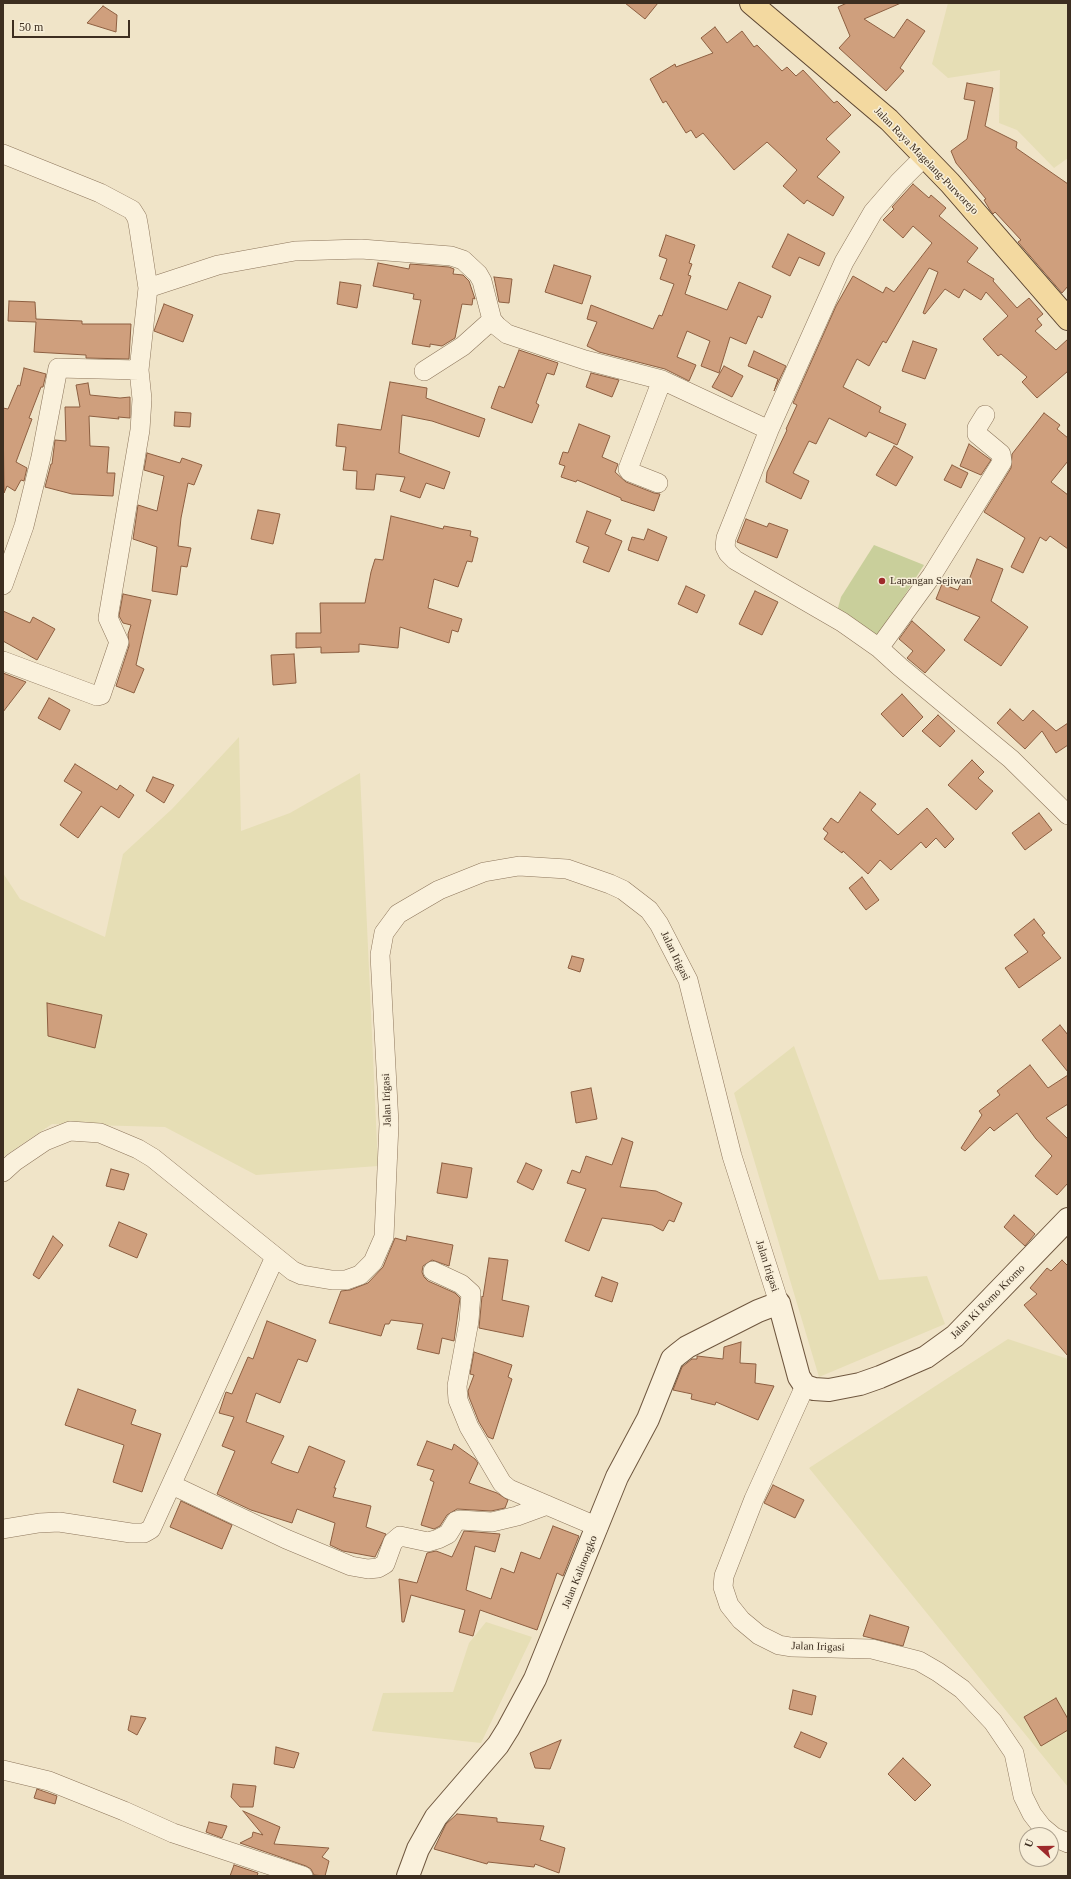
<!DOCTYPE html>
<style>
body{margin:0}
#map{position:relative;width:1071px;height:1879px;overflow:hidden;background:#f0e4c8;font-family:"Times New Roman",serif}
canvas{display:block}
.frame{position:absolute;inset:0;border:4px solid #3d2e20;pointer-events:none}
.north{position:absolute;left:1019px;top:1827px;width:40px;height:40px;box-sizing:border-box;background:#f7eed8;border:1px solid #ada18e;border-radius:50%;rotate:291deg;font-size:11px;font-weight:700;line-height:16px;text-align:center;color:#3d2e20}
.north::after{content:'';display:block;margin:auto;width:14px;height:18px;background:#9e2a2b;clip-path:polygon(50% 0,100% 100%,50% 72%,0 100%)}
.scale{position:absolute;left:12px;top:20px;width:118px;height:18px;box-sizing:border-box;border:2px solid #3d2e20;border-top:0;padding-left:5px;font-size:12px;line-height:14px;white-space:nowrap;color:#3d2e20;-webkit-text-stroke:3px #f7eed8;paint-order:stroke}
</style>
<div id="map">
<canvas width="1071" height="1879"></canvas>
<div class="frame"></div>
<div class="north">U</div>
<div class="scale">50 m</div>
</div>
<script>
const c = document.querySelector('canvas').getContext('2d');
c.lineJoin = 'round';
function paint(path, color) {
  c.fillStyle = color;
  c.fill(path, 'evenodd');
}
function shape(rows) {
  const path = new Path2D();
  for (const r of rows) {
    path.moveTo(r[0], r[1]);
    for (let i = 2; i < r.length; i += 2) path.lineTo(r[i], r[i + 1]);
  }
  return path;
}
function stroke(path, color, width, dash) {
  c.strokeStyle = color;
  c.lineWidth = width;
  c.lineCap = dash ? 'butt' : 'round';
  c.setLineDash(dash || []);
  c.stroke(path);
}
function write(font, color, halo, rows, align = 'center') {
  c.font = font + ' "Times New Roman",serif';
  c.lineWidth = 3;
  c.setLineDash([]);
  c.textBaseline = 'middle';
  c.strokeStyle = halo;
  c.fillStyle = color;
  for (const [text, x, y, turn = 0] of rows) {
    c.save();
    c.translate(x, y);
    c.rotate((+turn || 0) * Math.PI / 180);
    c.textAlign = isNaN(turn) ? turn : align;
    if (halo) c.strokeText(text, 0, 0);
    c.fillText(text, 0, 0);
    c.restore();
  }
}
paint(shape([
 [948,3,1068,3,1068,158,1054,168,1017,130,999,123,1000,70,948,78,932,64],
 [239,737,241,831,290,813,360,773,378,1166,256,1175,165,1127,52,1124,3,1157,3,873,20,899,105,937,123,854,172,809],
 [794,1046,879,1280,927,1276,945,1324,819,1377,734,1093],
 [1008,1339,1068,1359,1068,1787,809,1468],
 [486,1622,532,1637,481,1743,372,1731,383,1693,453,1692,469,1643]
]), '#e6deb5');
paint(shape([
 [874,545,924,565,876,640,836,615,841,597]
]), '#c9cf9b');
const building = shape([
 [625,3,658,3,645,19,625,3],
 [847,3,901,3,864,19,894,38,907,19,925,31,900,68,904,71,886,91,839,48,850,36,838,7,847,3],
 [103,6,117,15,116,32,87,23,103,6],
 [715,27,727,43,742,31,754,47,757,45,782,71,787,67,796,76,803,70,834,103,837,101,851,115,826,139,840,152,817,177,844,197,833,216,807,200,804,204,783,186,797,170,767,142,734,170,703,133,696,138,691,130,686,133,666,101,663,103,650,79,675,64,676,67,713,53,701,38,715,27],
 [967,83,993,88,985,126,1017,142,1016,148,1068,184,1068,286,1062,293,1018,242,1021,240,995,212,993,214,990,210,984,200,986,199,956,163,951,151,967,139,975,101,964,99,967,83],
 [913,184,929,198,931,195,946,208,939,216,978,248,967,262,994,279,993,281,1017,308,1029,298,1043,314,1037,319,1042,325,1035,331,1056,350,1068,339,1068,371,1037,398,1022,382,1027,377,1001,354,998,356,983,339,1008,316,986,292,981,300,964,289,959,298,945,289,925,314,923,313,938,272,929,268,886,343,883,341,869,366,857,359,843,387,881,407,879,412,906,424,897,445,869,432,866,437,829,418,816,444,809,441,793,473,809,481,801,499,766,482,767,472,787,430,786,429,797,405,793,403,836,306,853,276,883,293,886,287,894,292,932,243,913,226,903,238,883,220,894,209,892,207,913,184],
 [788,234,825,253,819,266,799,257,790,276,772,267,788,234],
 [666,235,695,245,689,263,692,264,688,275,691,276,685,294,727,310,739,282,771,296,762,318,758,316,746,344,730,337,719,373,701,366,710,341,687,331,677,357,696,365,689,381,665,369,599,352,587,346,597,322,587,319,591,305,653,329,659,315,662,316,674,284,660,279,667,259,659,256,666,235],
 [378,263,409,269,410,264,449,267,454,269,453,274,463,275,469,281,475,299,473,298,472,305,462,304,455,338,442,346,430,344,430,347,412,344,421,300,413,299,414,294,373,286,378,263],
 [554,265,591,276,582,304,545,292,554,265],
 [494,277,512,279,509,303,499,302,494,277],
 [340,282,361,285,357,308,337,304,340,282],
 [9,301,35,302,36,319,82,321,82,324,131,324,129,359,86,358,86,355,34,352,36,322,8,321,9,301],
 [164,304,193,315,183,342,154,331,164,304],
 [913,341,937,349,925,379,902,371,913,341],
 [519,350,558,363,554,375,547,373,536,403,539,405,532,423,491,408,499,386,504,388,519,350],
 [754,351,786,366,774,391,778,379,748,366,754,351],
 [724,366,743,376,732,397,712,387,724,366],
 [24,368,46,374,43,387,41,387,29,418,32,419,16,462,27,468,24,481,21,480,15,491,7,486,4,493,3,408,8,409,18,385,20,386,24,368],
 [591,373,619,380,612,397,586,387,591,373],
 [390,382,427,388,426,398,485,419,479,437,432,421,402,415,399,453,450,472,444,489,426,483,420,498,400,491,405,477,376,474,374,490,356,489,357,471,343,470,346,447,336,446,338,424,381,430,390,382],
 [88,383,90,395,120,398,130,397,130,418,118,417,119,419,89,416,90,446,109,447,107,473,115,473,113,496,72,494,45,487,51,464,52,464,55,440,66,441,65,407,80,407,76,385,88,383],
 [175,412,191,413,190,427,174,426,175,412],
 [1044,413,1060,425,1057,429,1068,438,1068,461,1051,482,1068,495,1068,549,1050,536,1046,541,1040,537,1023,573,1011,567,1025,538,984,512,1011,468,1012,454,1044,413],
 [579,424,610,436,602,457,618,464,615,472,626,482,654,493,660,494,654,511,621,500,621,498,577,480,576,482,561,477,565,466,559,464,563,452,568,453,579,424],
 [969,444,991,460,981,475,960,466,969,444],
 [894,446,913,457,896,486,876,475,894,446],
 [147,453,180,463,182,458,202,465,194,485,188,483,181,518,178,546,191,548,187,567,181,566,177,595,152,591,157,547,133,539,138,505,157,511,164,476,144,470,147,453],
 [952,465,968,473,961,488,944,480,952,465],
 [258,510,280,514,273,544,251,539,258,510],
 [587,511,611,520,605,534,622,541,609,572,583,562,589,547,576,542,587,511],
 [391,516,443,529,444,526,471,531,470,536,478,538,472,562,467,561,458,587,434,579,428,608,462,619,458,632,452,630,449,643,400,627,398,648,359,644,359,652,321,653,321,647,296,648,296,633,321,633,320,603,365,603,371,572,375,559,383,560,391,516],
 [746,519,767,527,769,523,788,530,777,558,737,542,746,519],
 [648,529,667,537,658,561,628,550,632,537,644,540,648,529],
 [977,559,1003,569,991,601,1028,627,1001,666,964,640,980,617,936,599,942,584,958,590,961,583,967,585,977,559],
 [686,586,705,595,697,613,678,604,686,586],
 [755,591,778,602,762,635,739,624,755,591],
 [123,594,151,600,136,665,144,669,134,693,116,686,129,646,128,634,131,625,123,623,119,616,123,594],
 [3,611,30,623,33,617,55,629,37,660,3,641,3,611],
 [912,621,945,650,925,673,907,658,913,651,899,639,912,621],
 [294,654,296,683,273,685,271,655,294,654],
 [3,673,26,682,3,712,3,673],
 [902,694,923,717,903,737,881,714,902,694],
 [49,698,70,710,60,730,38,718,49,698],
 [1010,709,1023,721,1033,710,1056,731,1068,723,1068,745,1056,753,1042,731,1025,749,997,723,1010,709],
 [938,715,955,731,940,747,922,731,938,715],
 [972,760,984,772,978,778,993,791,976,810,948,785,972,760],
 [75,764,117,790,120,785,134,795,119,818,101,806,78,838,60,825,82,792,64,781,75,764],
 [153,777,174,785,164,803,146,791,153,777],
 [860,792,876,804,871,810,898,835,927,808,954,839,945,848,936,838,926,848,921,842,891,870,880,860,868,874,843,851,842,853,824,839,828,833,823,829,831,818,838,823,860,792],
 [1039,813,1052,830,1025,850,1012,833,1039,813],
 [862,877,879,900,866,910,849,888,862,877],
 [1034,919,1045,933,1042,935,1061,958,1019,988,1005,968,1028,952,1014,935,1034,919],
 [572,956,584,959,580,972,568,968,572,956],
 [47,1003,102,1015,95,1048,48,1036,47,1003],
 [1060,1025,1068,1035,1068,1072,1042,1040,1060,1025],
 [1030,1065,1048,1088,1068,1075,1068,1104,1046,1118,1068,1139,1068,1183,1057,1195,1035,1176,1052,1156,1036,1139,1017,1113,994,1131,990,1127,965,1151,961,1148,982,1115,979,1111,1000,1095,997,1091,1030,1065],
 [591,1088,597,1119,576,1123,571,1092,591,1088],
 [622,1138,633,1142,620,1187,656,1191,682,1203,674,1222,669,1220,663,1231,652,1225,602,1218,589,1251,565,1241,586,1189,567,1183,572,1170,580,1173,586,1156,612,1165,622,1138],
 [442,1163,472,1168,467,1198,437,1193,442,1163],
 [526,1163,542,1170,533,1190,517,1182,526,1163],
 [111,1169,129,1174,124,1190,106,1186,111,1169],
 [1014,1215,1035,1234,1025,1246,1004,1227,1014,1215],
 [119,1222,147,1234,137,1258,109,1246,119,1222],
 [53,1236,63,1245,39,1279,33,1275,53,1236],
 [407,1236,453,1245,449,1266,432,1260,423,1266,422,1272,424,1277,428,1281,455,1293,460,1298,454,1341,442,1338,439,1354,417,1349,423,1324,391,1320,389,1324,385,1324,381,1336,329,1323,341,1291,350,1290,368,1283,383,1267,395,1238,406,1241,407,1236],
 [489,1258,508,1260,502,1300,529,1306,523,1337,479,1328,482,1296,483,1297,489,1258],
 [1062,1260,1068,1266,1068,1356,1024,1305,1037,1294,1030,1288,1047,1268,1051,1271,1062,1260],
 [602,1277,618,1283,612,1302,595,1296,602,1277],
 [267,1321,316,1340,307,1362,298,1359,280,1403,256,1393,246,1422,284,1436,271,1463,286,1469,298,1473,309,1446,345,1461,334,1488,336,1488,333,1497,371,1506,366,1527,386,1534,375,1557,343,1551,330,1545,335,1523,297,1509,292,1523,251,1510,217,1494,235,1451,222,1446,234,1417,219,1413,226,1392,232,1394,248,1357,253,1359,267,1321],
 [741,1342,740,1363,756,1364,755,1383,774,1386,758,1420,716,1402,715,1405,691,1399,692,1394,673,1390,682,1367,692,1359,697,1359,697,1356,723,1359,724,1347,741,1342],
 [474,1352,512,1365,508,1377,512,1379,493,1439,488,1437,479,1422,469,1397,468,1391,474,1375,470,1374,474,1352],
 [78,1389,136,1410,131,1424,161,1434,142,1492,113,1482,124,1445,65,1425,78,1389],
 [427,1441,452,1450,454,1444,475,1459,478,1463,469,1483,497,1493,508,1500,505,1508,491,1511,457,1509,447,1515,440,1526,434,1529,421,1525,434,1482,430,1480,434,1470,417,1465,427,1441],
 [773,1485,804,1500,795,1518,764,1503,773,1485],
 [181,1501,232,1525,222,1549,170,1527,181,1501],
 [553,1526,579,1536,563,1576,557,1573,537,1630,480,1610,473,1636,459,1632,465,1610,411,1595,404,1622,402,1622,399,1579,417,1583,427,1553,436,1551,452,1557,464,1531,500,1534,495,1552,475,1546,466,1590,491,1599,501,1568,514,1573,521,1552,540,1559,553,1526],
 [870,1615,909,1627,903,1646,863,1636,870,1615],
 [793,1690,816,1696,812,1715,789,1709,793,1690],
 [1056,1698,1068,1719,1068,1730,1041,1746,1024,1717,1056,1698],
 [131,1716,146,1718,137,1735,128,1730,131,1716],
 [801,1732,827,1743,820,1758,794,1747,801,1732],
 [561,1740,550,1769,535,1768,530,1753,561,1740],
 [276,1747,299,1753,294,1768,274,1764,276,1747],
 [903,1758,931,1785,915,1801,888,1774,903,1758],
 [233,1784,256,1786,253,1807,240,1807,231,1797,233,1784],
 [37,1789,57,1796,55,1804,34,1798,37,1789],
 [243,1811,280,1827,274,1844,329,1848,322,1857,329,1861,325,1876,314,1875,311,1869,306,1866,240,1843,252,1837,253,1832,263,1835,243,1811],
 [457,1814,497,1818,497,1822,544,1826,540,1840,565,1848,559,1873,535,1864,534,1867,488,1862,487,1864,434,1849,446,1824,457,1814],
 [209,1822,227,1826,222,1838,206,1832,209,1822],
 [234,1865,258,1873,257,1876,230,1876,234,1865]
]);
paint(building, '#cf9f7d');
stroke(building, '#8d5f41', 1);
const street = shape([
 [3,154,100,193,132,210,137,218,139,229,148,288,139,370,58,368,41,457,24,526,3,585],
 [924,157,899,182,873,212,844,262,769,430,726,538,725,547,728,553,735,560,842,622,879,648,900,667,1011,759,1068,815],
 [148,288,218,265,295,251,361,249,451,256,463,260,478,274,482,281,492,320,497,326,507,334,585,360,662,380,769,430],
 [424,371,463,346,492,320],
 [658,483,630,472,628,469,662,380],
 [879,648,932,575,1002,462,1001,454,977,434,977,428,985,415],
 [3,661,97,696,101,695,119,642,108,618,140,430,142,399,139,370],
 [3,1172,14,1162,45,1141,70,1131,100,1133,138,1149,153,1158,293,1271,302,1275,332,1280,346,1280,360,1275,373,1262,384,1237,389,1124,380,955,384,933,398,914,439,890,484,872,519,866,567,869,610,884,623,890,649,910,659,924,688,980,732,1156,779,1303],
 [433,1271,461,1284,471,1293,469,1321,457,1386,458,1400,469,1427,502,1483,509,1489,598,1527],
 [805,1386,754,1499,724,1576,723,1587,729,1605,741,1620,759,1635,779,1645,791,1647,872,1649,919,1661,938,1672,962,1689,993,1722,1014,1753,1023,1796,1032,1814,1042,1827,1054,1837,1068,1843],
 [172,1485,286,1539,351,1566,368,1569,378,1568,385,1564,393,1542,400,1536,428,1542,438,1539,448,1534,456,1521,460,1520,492,1522,517,1516,547,1505],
 [3,1529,39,1523,59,1522,131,1533,144,1533,151,1529,275,1257],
 [3,1770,49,1781,124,1811,173,1833,303,1876]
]);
const secondary = shape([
 [408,1876,418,1849,436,1817,498,1745,508,1729,535,1679,617,1477,648,1419,672,1359,678,1354,687,1347,758,1311,779,1303,799,1377,805,1386,814,1389,829,1390,860,1384,880,1377,926,1357,955,1336,1068,1219]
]);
const primary = shape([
 [751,3,889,120,950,183,1068,319]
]);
stroke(street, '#8d765c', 20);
stroke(secondary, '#6f573f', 24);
stroke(primary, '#5b4430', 24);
stroke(street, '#faf1dc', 19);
stroke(secondary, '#faf1dc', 22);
stroke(primary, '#f3d9a0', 22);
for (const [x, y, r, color] of [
 [882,581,4,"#9e2a2b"]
]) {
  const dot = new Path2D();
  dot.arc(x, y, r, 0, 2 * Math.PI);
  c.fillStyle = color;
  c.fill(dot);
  stroke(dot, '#f7eed8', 1.5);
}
write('11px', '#3d2e20', '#f7eed8', [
 ["Jalan Raya Magelang-Purworejo",926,161,46],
 ["Jalan Irigasi",675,956,64],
 ["Jalan Irigasi",387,1100,-92],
 ["Jalan Irigasi",767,1266,72],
 ["Jalan Ki Romo Kromo",988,1302,-45],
 ["Jalan Kalinongko",580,1572,-68],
 ["Jalan Irigasi",818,1647,2]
]);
write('11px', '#3d2e20', '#f7eed8', [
 ["Lapangan Sejiwan",890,581]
], 'left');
</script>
